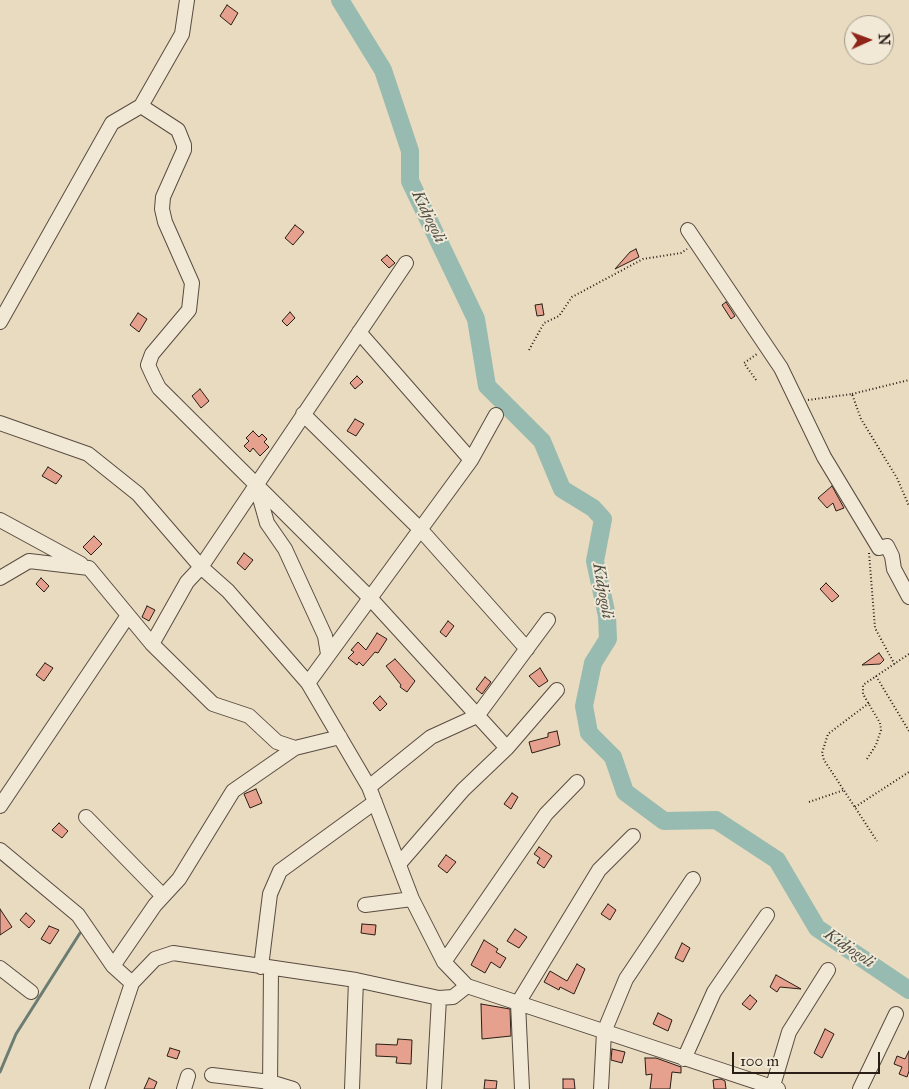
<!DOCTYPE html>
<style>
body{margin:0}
#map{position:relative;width:909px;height:1089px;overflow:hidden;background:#e9dbc0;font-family:"IM FELL Great Primer",serif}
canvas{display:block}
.north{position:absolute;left:844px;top:15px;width:50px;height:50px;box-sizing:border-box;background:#f1e8d6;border:1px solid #a19789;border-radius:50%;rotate:88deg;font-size:14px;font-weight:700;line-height:20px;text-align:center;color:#291d15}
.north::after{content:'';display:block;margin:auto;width:18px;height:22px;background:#8f2418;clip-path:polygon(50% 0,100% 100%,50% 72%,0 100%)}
.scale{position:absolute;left:732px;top:1052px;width:148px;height:22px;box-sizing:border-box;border:2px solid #291d15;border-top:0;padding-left:6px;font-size:15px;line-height:18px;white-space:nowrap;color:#291d15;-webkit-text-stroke:4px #f1e8d6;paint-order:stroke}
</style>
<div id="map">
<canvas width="909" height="1089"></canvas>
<div class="north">N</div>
<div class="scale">100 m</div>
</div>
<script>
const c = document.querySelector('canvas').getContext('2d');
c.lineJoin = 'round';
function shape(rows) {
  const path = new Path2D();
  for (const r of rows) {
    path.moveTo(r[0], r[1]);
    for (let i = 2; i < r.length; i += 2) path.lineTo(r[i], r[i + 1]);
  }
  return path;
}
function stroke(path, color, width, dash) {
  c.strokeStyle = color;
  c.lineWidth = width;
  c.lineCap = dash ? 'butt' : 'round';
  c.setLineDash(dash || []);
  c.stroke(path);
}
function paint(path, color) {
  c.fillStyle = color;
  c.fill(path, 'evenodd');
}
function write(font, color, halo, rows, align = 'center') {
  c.font = font + ' "IM FELL Great Primer",serif';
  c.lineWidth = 4;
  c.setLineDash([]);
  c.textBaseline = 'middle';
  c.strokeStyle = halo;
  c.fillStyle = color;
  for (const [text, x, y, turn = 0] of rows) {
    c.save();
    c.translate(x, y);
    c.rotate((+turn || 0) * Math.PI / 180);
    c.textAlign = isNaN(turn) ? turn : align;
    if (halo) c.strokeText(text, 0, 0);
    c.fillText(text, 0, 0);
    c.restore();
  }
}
stroke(shape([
 [0,1072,16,1034,80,933]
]), '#6b7c72', 3);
stroke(shape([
 [340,0,383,70,410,151,410,181,476,319,487,386,542,441,562,489,593,508,603,519,595,561,607,616,608,639,593,663,584,706,589,733,613,757,625,792,664,821,716,820,777,860,817,928,909,990]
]), '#97bbb0', 18);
const building = shape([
 [227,5,238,13,231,25,220,16,227,5],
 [295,225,304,232,293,245,285,238,295,225],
 [636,249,639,257,615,269,630,252,636,249],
 [387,255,395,263,389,268,381,260,387,255],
 [726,302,735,316,731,319,722,305,726,302],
 [542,304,544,315,537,316,535,305,542,304],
 [290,312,295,318,287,326,282,321,290,312],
 [138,313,147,319,139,332,130,325,138,313],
 [357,376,363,382,355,389,350,383,357,376],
 [200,389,209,401,201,408,192,396,200,389],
 [355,419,364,424,356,436,347,431,355,419],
 [253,431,259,437,262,434,267,439,264,442,269,447,260,456,253,448,250,452,244,446,249,441,246,438,253,431],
 [48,467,62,476,56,484,42,476,48,467],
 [832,486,844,508,836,511,833,503,827,508,818,498,832,486],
 [94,536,102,544,91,555,83,547,94,536],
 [244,553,253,560,245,570,237,563,244,553],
 [41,578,49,586,44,592,36,584,41,578],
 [826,583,839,596,832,602,820,589,826,583],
 [147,606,155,610,149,621,142,617,147,606],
 [448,621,454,626,446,637,440,632,448,621],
 [377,633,387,639,378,653,375,652,363,666,359,662,357,665,348,658,354,652,351,650,358,642,366,650,377,633],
 [879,653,884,660,880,664,862,665,879,653],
 [395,659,415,681,407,692,400,687,401,685,386,666,395,659],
 [45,663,53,668,44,681,36,675,45,663],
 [540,668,548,681,539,687,529,676,540,668],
 [485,677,491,682,482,694,476,689,485,677],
 [380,696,387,704,380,711,373,703,380,696],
 [557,731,560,745,532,753,529,742,548,737,548,733,557,731],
 [256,789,262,803,250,808,244,794,256,789],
 [512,793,518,797,511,809,504,804,512,793],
 [59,823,68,831,62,838,52,830,59,823],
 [539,847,552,856,544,868,537,863,540,858,534,854,539,847],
 [446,855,456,862,447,873,438,866,446,855],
 [608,904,616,910,610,920,601,914,608,904],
 [0,909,12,927,0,935,0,909],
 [26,913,35,921,29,928,20,920,26,913],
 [362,924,376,925,375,935,361,933,362,924],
 [49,926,59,930,50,944,41,939,49,926],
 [515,929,527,937,519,948,507,941,515,929],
 [484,940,498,949,496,952,506,958,500,968,491,962,485,973,471,965,484,940],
 [682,943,690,948,683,962,675,958,682,943],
 [577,964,585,969,574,994,560,987,559,990,544,982,550,971,567,981,577,964],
 [776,975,801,989,780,987,777,992,770,987,776,975],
 [750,995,757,1001,750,1010,742,1004,750,995],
 [481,1004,510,1009,511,1036,482,1039,481,1004],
 [658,1013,672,1020,668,1031,653,1024,658,1013],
 [825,1029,834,1034,822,1058,814,1053,825,1029],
 [398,1039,412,1040,411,1064,396,1063,397,1057,376,1056,376,1044,397,1045,398,1039],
 [170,1048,180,1051,177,1059,167,1056,170,1048],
 [612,1049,625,1052,622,1063,611,1060,612,1049],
 [909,1051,909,1071,907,1077,899,1074,902,1067,894,1064,897,1056,905,1059,909,1051],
 [645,1058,656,1058,681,1067,681,1073,672,1072,670,1089,650,1089,652,1074,646,1075,645,1058],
 [149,1078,157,1082,154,1089,144,1089,149,1078],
 [563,1079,574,1079,575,1089,563,1089,563,1079],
 [721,1079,725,1081,726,1089,714,1089,713,1080,721,1079],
 [485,1080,497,1081,496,1089,484,1089,485,1080]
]);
paint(building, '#e6a18e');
stroke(building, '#291d15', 1);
const minor = shape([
 [141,106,178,130,184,145,184,150,163,197,162,209,165,222,192,283,189,310,152,354,148,365,153,376,159,388,370,598,507,748],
 [688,230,781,368,824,457,879,548,887,546,892,556,894,569,909,597],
 [0,322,112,123,141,106,182,34,187,0],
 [359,332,471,460],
 [303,414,421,530,527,649],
 [0,423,88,454,138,494,201,567,228,591,308,683,369,787,412,899,444,962,467,986,778,1089],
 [256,484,267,523,285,549,325,636,328,654],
 [0,520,81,564],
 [0,578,29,561,89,568,152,644,213,704,249,716,277,742,295,748],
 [152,644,187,582,201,567,406,263],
 [308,683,471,460,496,415],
 [369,787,431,737,477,716,548,620],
 [0,806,127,617],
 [86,817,163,896],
 [0,850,78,915,113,966,132,983],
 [399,864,463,790,507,748,557,690],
 [365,905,412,899],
 [444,962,546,814,577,782],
 [113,966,155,905,179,879,233,791,295,748,340,737],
 [261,967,270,894,280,871,375,802],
 [0,968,31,992],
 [684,1059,714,992,767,915],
 [212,1075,270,1082,293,1089],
 [97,1089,132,983,155,959,173,953,356,980,439,998,453,997,467,986],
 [184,1089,188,1076],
 [270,1089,271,968],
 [352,1089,356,980],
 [434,1089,439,998],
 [522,1089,518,1003,599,870,633,836],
 [601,1089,604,1032,626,979,693,879],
 [772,1089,789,1032,828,970],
 [860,1089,896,1014]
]);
stroke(minor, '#594c40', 16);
stroke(shape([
 [529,350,544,323,559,316,572,297,643,259,681,253,687,249],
 [756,380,744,363,757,354],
 [852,394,909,380],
 [808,400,852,394,861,419,897,478,909,506],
 [869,553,875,628,895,665],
 [876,676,909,731],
 [869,703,828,734,822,753,824,760,877,841],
 [867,759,876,745,881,730,880,723,863,694,863,685,909,654],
 [809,802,844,790],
 [855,807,909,772]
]), '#291d15', 2, [1, 2.5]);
stroke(minor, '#f1e8d6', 14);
write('italic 16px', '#4a4c44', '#f1e8d6', [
 ["Kidjogoli",428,217,64],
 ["Kidjogoli",602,591,80],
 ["Kidjogoli",849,949,34]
]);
</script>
